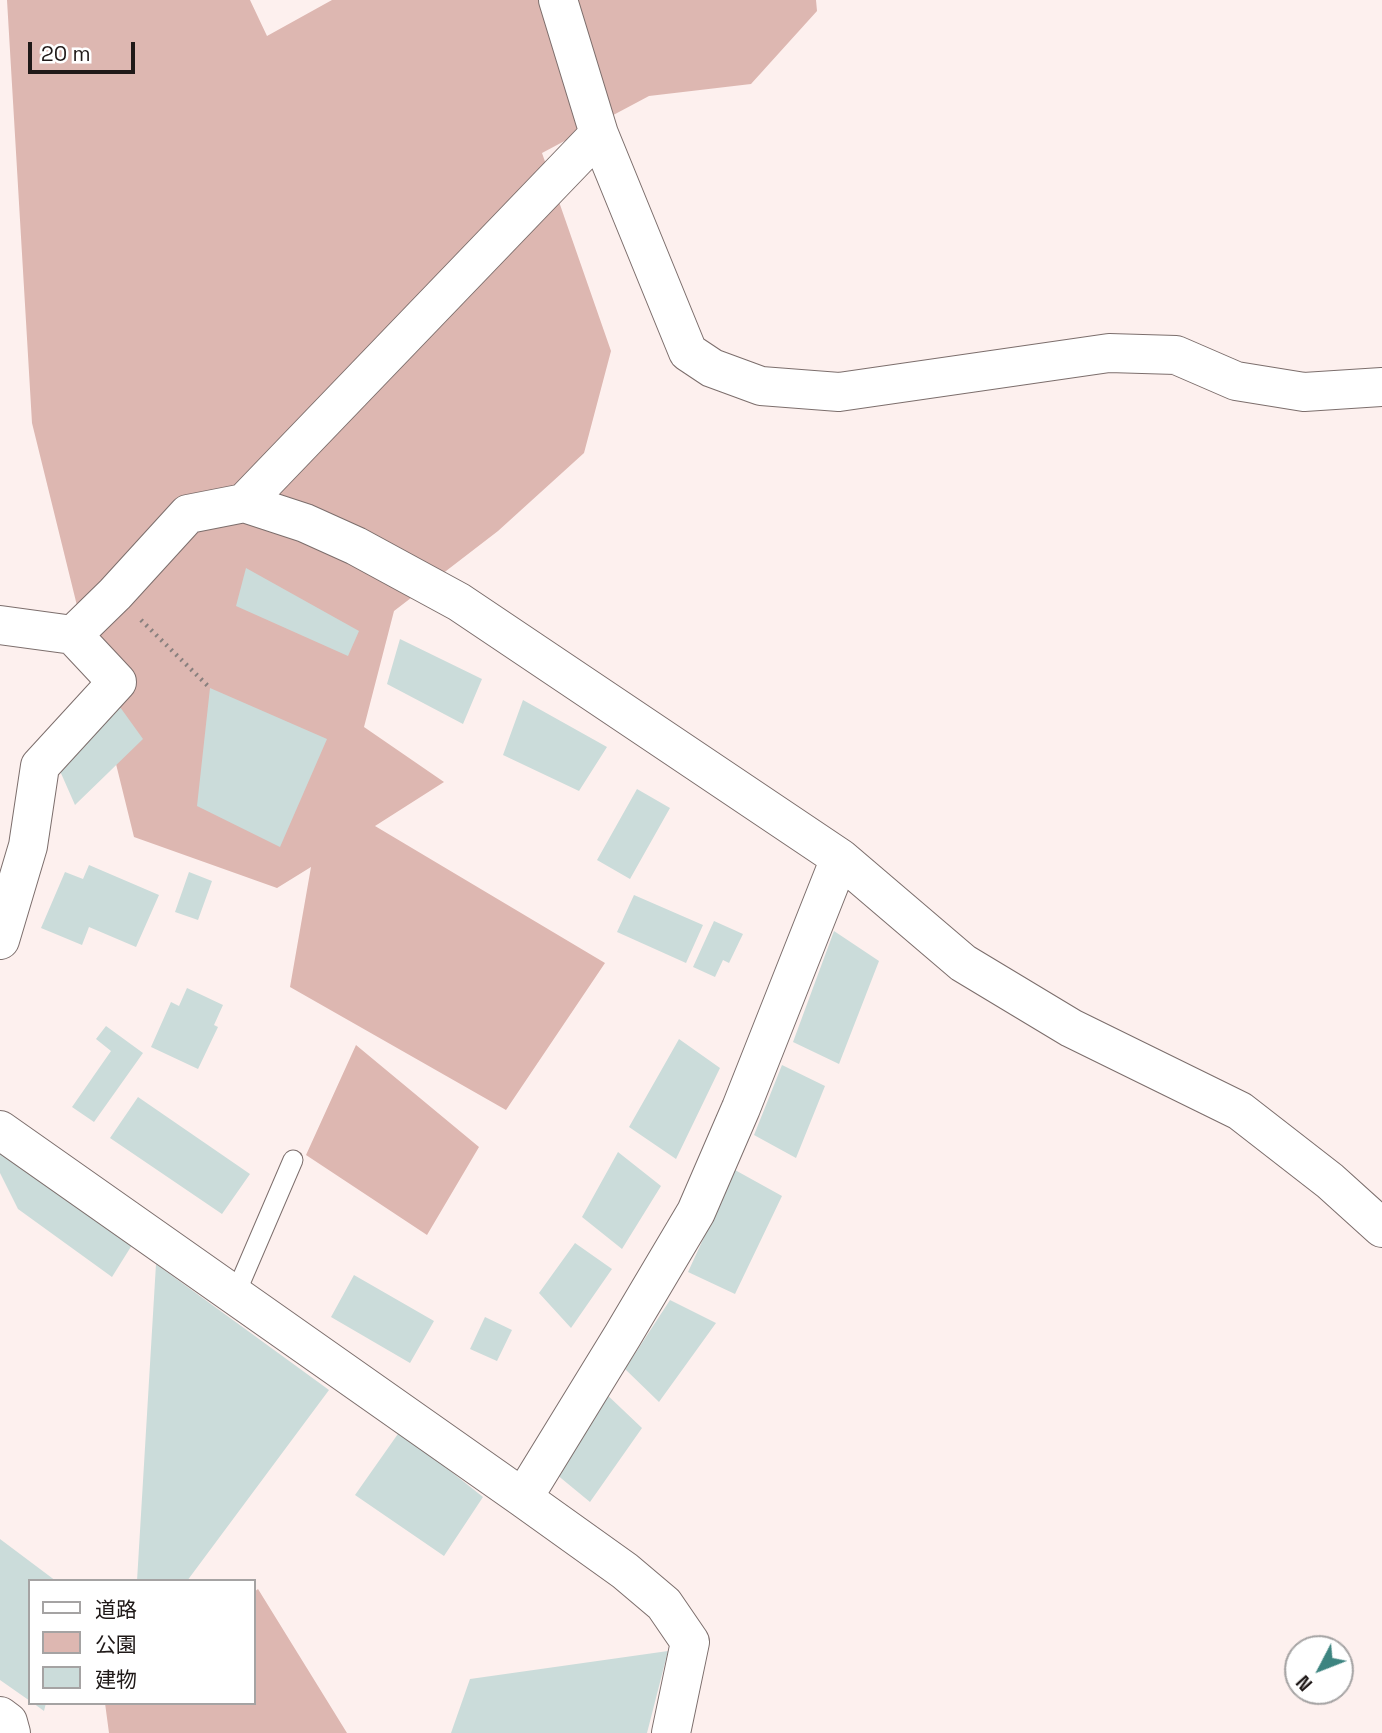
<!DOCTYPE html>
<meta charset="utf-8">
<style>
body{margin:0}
#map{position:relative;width:1382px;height:1733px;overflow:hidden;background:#fdf0ee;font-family:"Space Grotesk","Noto Sans JP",sans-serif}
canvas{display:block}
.legend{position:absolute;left:28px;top:1579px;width:228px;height:126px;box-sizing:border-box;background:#fff;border:2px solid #a5a3a3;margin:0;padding:9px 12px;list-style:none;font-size:21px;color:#1f1918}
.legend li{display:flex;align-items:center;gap:14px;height:35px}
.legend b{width:35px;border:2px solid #a5a3a3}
.north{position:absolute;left:1284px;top:1635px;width:70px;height:70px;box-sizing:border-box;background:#fff;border:2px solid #a5a3a3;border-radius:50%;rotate:228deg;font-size:19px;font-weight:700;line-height:28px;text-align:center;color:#1f1918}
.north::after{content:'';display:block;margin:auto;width:24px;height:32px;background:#3d8480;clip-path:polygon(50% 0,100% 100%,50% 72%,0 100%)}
.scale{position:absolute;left:28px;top:42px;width:107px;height:32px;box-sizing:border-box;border:4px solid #1f1918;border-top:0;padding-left:9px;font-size:21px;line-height:24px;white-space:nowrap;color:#1f1918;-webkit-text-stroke:5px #fff;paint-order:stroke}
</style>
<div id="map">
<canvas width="1382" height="1733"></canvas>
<ul class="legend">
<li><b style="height:9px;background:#fff"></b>道路</li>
<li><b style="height:19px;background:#ddb7b1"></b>公園</li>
<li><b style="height:19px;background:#cbdcda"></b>建物</li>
</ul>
<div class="north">N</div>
<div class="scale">20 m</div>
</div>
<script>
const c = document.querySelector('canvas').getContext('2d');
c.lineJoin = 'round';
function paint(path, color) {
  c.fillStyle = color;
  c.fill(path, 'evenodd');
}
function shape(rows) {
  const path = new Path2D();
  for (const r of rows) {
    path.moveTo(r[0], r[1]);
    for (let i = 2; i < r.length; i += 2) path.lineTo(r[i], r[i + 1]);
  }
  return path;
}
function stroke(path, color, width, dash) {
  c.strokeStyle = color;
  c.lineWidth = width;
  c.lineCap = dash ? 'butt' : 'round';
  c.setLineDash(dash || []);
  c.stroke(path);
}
paint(shape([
 [7,0,250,0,267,36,332,0,816,0,817,11,751,84,649,96,542,153,611,351,584,453,498,531,394,611,364,727,444,782,375,826,605,963,506,1110,290,987,311,867,277,888,134,837,32,423],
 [356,1045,479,1147,427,1235,306,1155],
 [258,1589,347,1733,109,1733,105,1703,254,1703,254,1592]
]), '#ddb7b1');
paint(shape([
 [246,568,359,631,348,656,236,606],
 [400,639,482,679,463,724,387,684],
 [210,688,327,739,280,847,197,806],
 [523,700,607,747,579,791,503,755],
 [120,707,143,739,75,805,60,771],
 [637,789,670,808,630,879,597,860],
 [89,865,159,895,136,947,89,927,82,945,41,928,65,872,83,879],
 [189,872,212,881,198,920,175,912],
 [634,895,703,925,686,963,617,932],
 [714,921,743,934,729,963,723,960,715,977,693,967],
 [834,931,879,961,839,1064,793,1042],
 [187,988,223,1005,214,1025,218,1027,198,1069,151,1047,171,1002,179,1006],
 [106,1026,143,1053,94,1122,72,1107,111,1051,96,1039],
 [679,1039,720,1068,676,1159,629,1127],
 [782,1065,825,1086,796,1158,754,1135],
 [138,1097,250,1174,222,1214,110,1138],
 [618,1152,661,1186,622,1249,582,1217],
 [0,1153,132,1245,112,1277,18,1209,0,1173],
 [735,1170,782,1196,735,1294,688,1272],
 [575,1243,612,1269,571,1328,539,1293],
 [156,1264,329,1390,187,1581,137,1581],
 [354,1275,434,1321,410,1363,331,1317],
 [670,1300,716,1323,659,1402,625,1369],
 [485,1317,512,1330,497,1361,470,1349],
 [602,1390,642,1428,590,1502,556,1474],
 [400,1431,483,1497,444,1556,355,1495],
 [0,1539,56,1581,30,1581,30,1701,0,1680],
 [668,1651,647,1733,451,1733,470,1679],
 [33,1703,46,1703,44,1711]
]), '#cbdcda');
const lane = shape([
 [235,1295,293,1160]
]);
const street = shape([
 [558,0,599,134,688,352,712,368,761,386,839,392,1109,353,1176,355,1236,381,1304,392,1382,387],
 [244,503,599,134],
 [0,625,73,635,115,594,188,514,244,503,305,523,356,546,459,602,840,858,963,963,1071,1028,1240,1111,1330,1181,1382,1228],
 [0,940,28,846,40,766,117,682,73,635],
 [0,1130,523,1498,625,1571,664,1604,690,1642,671,1733],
 [523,1498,623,1335,696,1212,741,1108,840,858],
 [0,1716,8,1722,11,1733]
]);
stroke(lane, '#7c6e6c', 21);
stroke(street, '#7c6e6c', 40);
stroke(shape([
 [141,620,210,688]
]), '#89807e', 4.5, [2, 5]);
stroke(lane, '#fff', 19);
stroke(street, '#fff', 38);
</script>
